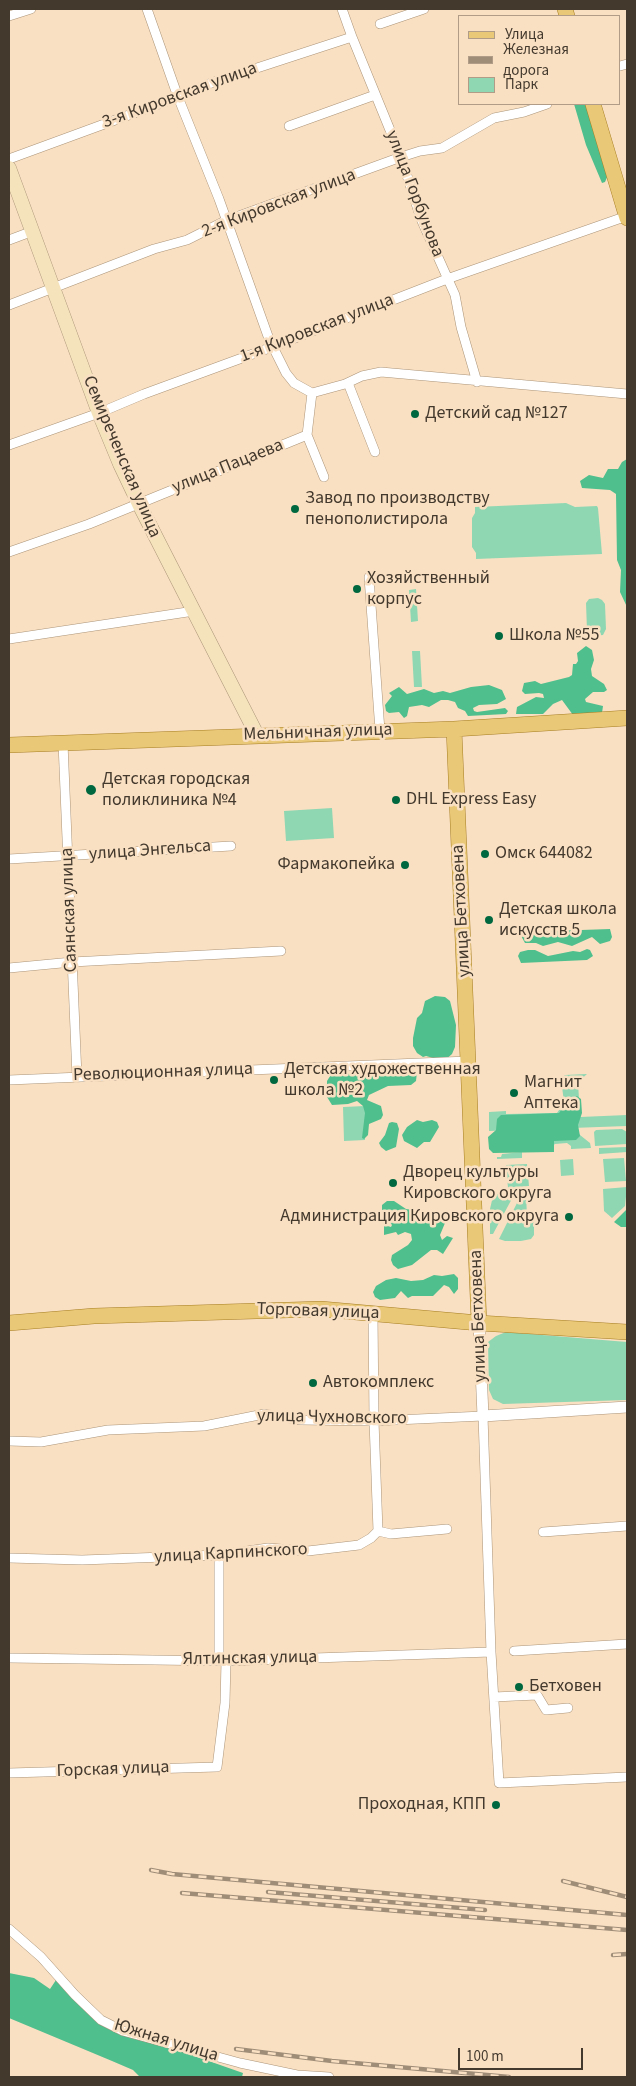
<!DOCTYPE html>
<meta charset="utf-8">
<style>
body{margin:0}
#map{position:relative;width:636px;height:2086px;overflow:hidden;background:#fae0c3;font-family:"Source Sans 3",sans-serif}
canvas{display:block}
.frame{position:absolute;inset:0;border:10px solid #43392d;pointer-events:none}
.legend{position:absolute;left:458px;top:15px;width:162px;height:90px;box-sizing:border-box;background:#fae0c3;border:1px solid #b19d87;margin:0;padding:6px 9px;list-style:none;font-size:15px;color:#43392d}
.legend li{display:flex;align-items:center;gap:10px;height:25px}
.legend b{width:25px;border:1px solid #b19d87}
.scale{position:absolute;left:458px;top:2048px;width:125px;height:22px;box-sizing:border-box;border:2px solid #43392d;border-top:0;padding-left:6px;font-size:15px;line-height:18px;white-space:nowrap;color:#43392d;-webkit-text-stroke:4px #fae0c3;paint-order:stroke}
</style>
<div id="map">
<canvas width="636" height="2086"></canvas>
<div class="frame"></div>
<ul class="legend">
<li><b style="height:6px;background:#e9c877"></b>Улица</li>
<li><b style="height:6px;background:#9f8d78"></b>Железная дорога</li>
<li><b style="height:14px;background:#8fd7b2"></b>Парк</li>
</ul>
<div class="scale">100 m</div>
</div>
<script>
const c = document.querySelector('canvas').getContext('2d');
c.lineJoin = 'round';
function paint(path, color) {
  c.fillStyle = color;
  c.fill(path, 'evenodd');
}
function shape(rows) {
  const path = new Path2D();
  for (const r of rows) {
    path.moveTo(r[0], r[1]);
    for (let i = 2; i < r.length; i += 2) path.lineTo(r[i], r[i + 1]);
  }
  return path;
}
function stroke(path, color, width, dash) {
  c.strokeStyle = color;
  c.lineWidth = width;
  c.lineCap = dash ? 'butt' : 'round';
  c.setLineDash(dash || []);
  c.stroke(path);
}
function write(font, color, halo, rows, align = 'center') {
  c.font = font + ' "Source Sans 3",sans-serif';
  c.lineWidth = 5;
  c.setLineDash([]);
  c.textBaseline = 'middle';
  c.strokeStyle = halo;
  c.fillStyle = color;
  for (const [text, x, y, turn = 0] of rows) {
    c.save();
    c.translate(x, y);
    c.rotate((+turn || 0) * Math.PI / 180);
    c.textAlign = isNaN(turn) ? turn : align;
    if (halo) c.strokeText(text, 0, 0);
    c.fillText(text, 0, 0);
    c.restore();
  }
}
paint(shape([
 [566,503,575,507,597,506,598,508,602,554,476,559,476,553,472,547,472,518,475,513,475,507],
 [416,589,418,621,411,622,409,590],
 [598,598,602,600,605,604,606,629,603,635,594,636,589,635,587,631,586,603,589,599],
 [412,651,420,651,422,687,414,687],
 [332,808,334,838,286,841,284,811],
 [587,1074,578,1082,580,1117,627,1115,627,1126,489,1131,489,1112,506,1111,506,1114,557,1113,564,1102,561,1079,565,1075],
 [365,1106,365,1140,344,1141,343,1107],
 [622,1129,627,1132,627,1144,595,1146,594,1132,596,1130],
 [575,1131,590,1143,591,1148,571,1149,571,1146,567,1143,555,1144,551,1147,533,1149],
 [627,1147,627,1152,599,1154,599,1148],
 [522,1152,522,1158,497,1159,497,1157,501,1157,502,1154],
 [624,1158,626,1181,605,1182,603,1159],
 [573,1159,574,1175,561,1176,560,1160],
 [527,1164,529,1186,508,1188,506,1165],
 [627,1187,625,1206,612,1218,604,1211,603,1189],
 [515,1193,493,1234,490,1234,490,1209,493,1196,496,1194],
 [522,1193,526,1193,527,1217,534,1222,534,1235,531,1239,521,1241,505,1241,499,1239],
 [506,1332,627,1342,627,1400,503,1404,493,1399,489,1390,488,1342,496,1336]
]), '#8fd7b2');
paint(shape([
 [574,104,586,104,608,175,605,182,602,183,586,145],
 [627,459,627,607,620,592,621,570,617,560,616,494,610,490,582,488,580,481,589,475,603,478,608,469,618,469,622,462],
 [586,646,592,650,594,660,591,669,592,676,604,684,607,690,604,692,593,692,585,699,586,702,603,706,602,713,573,715,562,700,553,704,543,714,516,714,517,707,536,697,544,698,543,694,539,693,525,694,522,691,524,683,535,681,541,684,569,677,572,675,573,664,576,664,578,661,577,653],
 [489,685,502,690,506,699,497,704,479,705,473,708,474,711,477,712,505,708,508,711,506,714,468,716,465,711,458,708,455,702,448,700,441,700,429,707,422,705,409,707,407,716,404,718,399,712,389,713,386,711,385,705,392,696,389,693,399,687,407,694,424,689,434,693,443,691,450,693,471,687],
 [610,929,612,937,610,941,600,944,592,937,572,946,558,942,543,946,536,943,525,943,520,934,523,932],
 [587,949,590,950,593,956,587,960,521,963,518,956,520,952,528,950,535,950,548,956,573,951,580,952],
 [435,996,445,997,450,1001,456,1025,455,1047,452,1054,444,1061,426,1056,423,1057,417,1053,413,1046,413,1038,417,1018,422,1013,425,1001],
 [412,1070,417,1072,416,1081,411,1085,388,1086,369,1095,367,1100,381,1106,383,1115,381,1119,369,1124,368,1135,364,1139,362,1138,365,1113,363,1106,357,1101,348,1104,332,1105,327,1097,327,1081,332,1073,338,1071,354,1075,365,1071,375,1075,400,1073],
 [577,1096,581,1099,582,1113,578,1125,580,1136,576,1140,554,1141,554,1152,493,1153,489,1149,488,1137,496,1130,497,1119,501,1115,559,1113,567,1102],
 [417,1120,423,1122,432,1120,437,1122,439,1127,430,1142,424,1142,417,1148,404,1141,402,1135,407,1127],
 [392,1122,397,1123,399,1129,396,1147,386,1151,381,1147,379,1143,385,1135,389,1123],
 [387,1201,394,1201,406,1209,413,1210,413,1216,416,1218,421,1216,430,1223,436,1218,443,1217,445,1223,440,1235,442,1240,447,1236,453,1238,443,1254,437,1250,431,1250,412,1265,398,1269,393,1265,391,1260,392,1255,408,1245,412,1240,411,1234,405,1232,398,1235,396,1232,384,1235,384,1225,391,1227,392,1225,382,1212,382,1205],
 [627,1209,627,1227,621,1227,614,1222],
 [454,1274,458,1278,458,1289,454,1294,449,1287,444,1285,433,1296,412,1296,408,1298,401,1291,395,1298,380,1300,375,1297,373,1292,376,1286,386,1280,396,1278,411,1281,423,1280,434,1275,442,1276],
 [9,1973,34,1978,50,1989,56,1980,103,2024,243,2073,242,2077,140,2077,133,2070,112,2061,9,2018]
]), '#4fbf8d');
const minor = shape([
 [147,9,178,97,219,199,269,339,286,373,294,383,312,393,307,435,324,477],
 [342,9,352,37,401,157,421,219,455,295,461,327,477,382],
 [9,16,31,9],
 [380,24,424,9],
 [620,66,627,64],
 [289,126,375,95],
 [9,159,178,97,211,83,352,37],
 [9,240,33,231],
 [9,305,154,249,187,240,225,221,401,157,420,151,442,148,494,118,524,112,547,104],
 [348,383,375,452],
 [312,393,345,384,362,376,381,372,627,394],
 [9,445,99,413,144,394,272,347,447,279,627,216],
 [9,552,89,524,307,435],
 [369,577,380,731],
 [9,639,194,611],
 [63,743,77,1077],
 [9,859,231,846],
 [9,968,72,962,281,951],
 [9,1080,468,1061],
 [373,1313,374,1421,378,1531],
 [9,1441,41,1442,108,1430,204,1426,264,1414,301,1420,374,1421,483,1416,491,1652,499,1783,627,1777],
 [543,1532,627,1526],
 [9,1558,82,1560,219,1555,268,1548,308,1551,359,1545,371,1538,378,1531,391,1534,447,1529],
 [514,1651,627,1644],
 [9,1658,226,1661,491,1652],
 [219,1661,219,1555],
 [494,1697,537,1695,546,1710,568,1708],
 [9,1773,217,1767,225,1703,226,1661],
 [9,1929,41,1957,75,1995,101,2020,123,2031,240,2063,297,2075,329,2077]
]);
const tertiary = shape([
 [479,1323,483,1416,627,1407]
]);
const secondary = shape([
 [9,168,99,413,120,464,139,504,257,735]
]);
const primary = shape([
 [565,9,567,16],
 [593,104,627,218],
 [454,729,479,1323],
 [9,745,454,729,627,718],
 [9,1323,94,1316,321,1309,479,1323,627,1332]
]);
stroke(minor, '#ab9478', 10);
stroke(tertiary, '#ab9478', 12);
stroke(secondary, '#ab9478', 15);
stroke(primary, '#a67e23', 16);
stroke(minor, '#fff', 9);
stroke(tertiary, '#fff', 11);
stroke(secondary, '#f4e3bb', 14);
stroke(primary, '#e9c877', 15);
const rail = shape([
 [151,1870,172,1874,627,1915],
 [563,1881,627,1897],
 [268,1892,485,1910],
 [182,1893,627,1930],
 [613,1955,627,1954],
 [236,2049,332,2061,509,2077]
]);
stroke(rail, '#9f8d78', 4.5);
stroke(rail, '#fae0c3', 2.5, [8]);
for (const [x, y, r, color] of [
 [415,414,5,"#00683f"],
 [295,509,5,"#00683f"],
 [357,589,5,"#00683f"],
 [499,636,5,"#00683f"],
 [91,790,6,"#00683f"],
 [396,800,5,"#00683f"],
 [485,854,5,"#00683f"],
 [405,865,5,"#00683f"],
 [489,920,5,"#00683f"],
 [274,1080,5,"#00683f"],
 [514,1093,5,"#00683f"],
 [393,1183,5,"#00683f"],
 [569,1217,5,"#00683f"],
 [313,1383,5,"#00683f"],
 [519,1687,5,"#00683f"],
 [496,1805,5,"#00683f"]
]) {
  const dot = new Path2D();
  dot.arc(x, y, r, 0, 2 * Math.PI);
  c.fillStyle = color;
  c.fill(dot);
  stroke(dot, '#fae0c3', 2);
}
write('18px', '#43392d', '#fae0c3', [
 ["3-я Кировская улица",180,96,-20],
 ["улица Горбунова",414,194,69],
 ["2-я Кировская улица",279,204,-21],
 ["1-я Кировская улица",317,329,-21],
 ["Семиреченская улица",121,457,67],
 ["улица Пацаева",228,467,-22],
 ["Мельничная улица",318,733,-2],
 ["улица Энгельса",150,851,-4],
 ["Саянская улица",70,910,-92],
 ["улица Бетховена",462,911,-93],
 ["Революционная улица",163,1073,-2],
 ["Торговая улица",318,1312,2],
 ["улица Бетховена",479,1316,-92],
 ["улица Чухновского",332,1418,1],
 ["улица Карпинского",231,1554,-3],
 ["Ялтинская улица",250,1659,-1],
 ["Горская улица",113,1770,-2],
 ["Южная улица",166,2041,17]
]);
write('18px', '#43392d', '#fae0c3', [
 ["Детский сад №127",425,414],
 ["Завод по производству",305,499],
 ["пенополистирола",305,520],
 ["Хозяйственный",367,579],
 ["корпус",367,600],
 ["Школа №55",509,636],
 ["Детская городская",102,780],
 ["поликлиника №4",102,801],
 ["DHL Express Easy",406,800],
 ["Омск 644082",495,854],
 ["Фармакопейка",395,865,"right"],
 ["Детская школа",499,910],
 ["искусств 5",499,931],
 ["Детская художественная",284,1070],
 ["школа №2",284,1091],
 ["Магнит",524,1083],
 ["Аптека",524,1104],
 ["Дворец культуры",403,1173],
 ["Кировского округа",403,1194],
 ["Администрация Кировского округа",559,1217,"right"],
 ["Автокомплекс",323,1383],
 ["Бетховен",529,1687],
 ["Проходная, КПП",486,1805,"right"]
], 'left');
</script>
